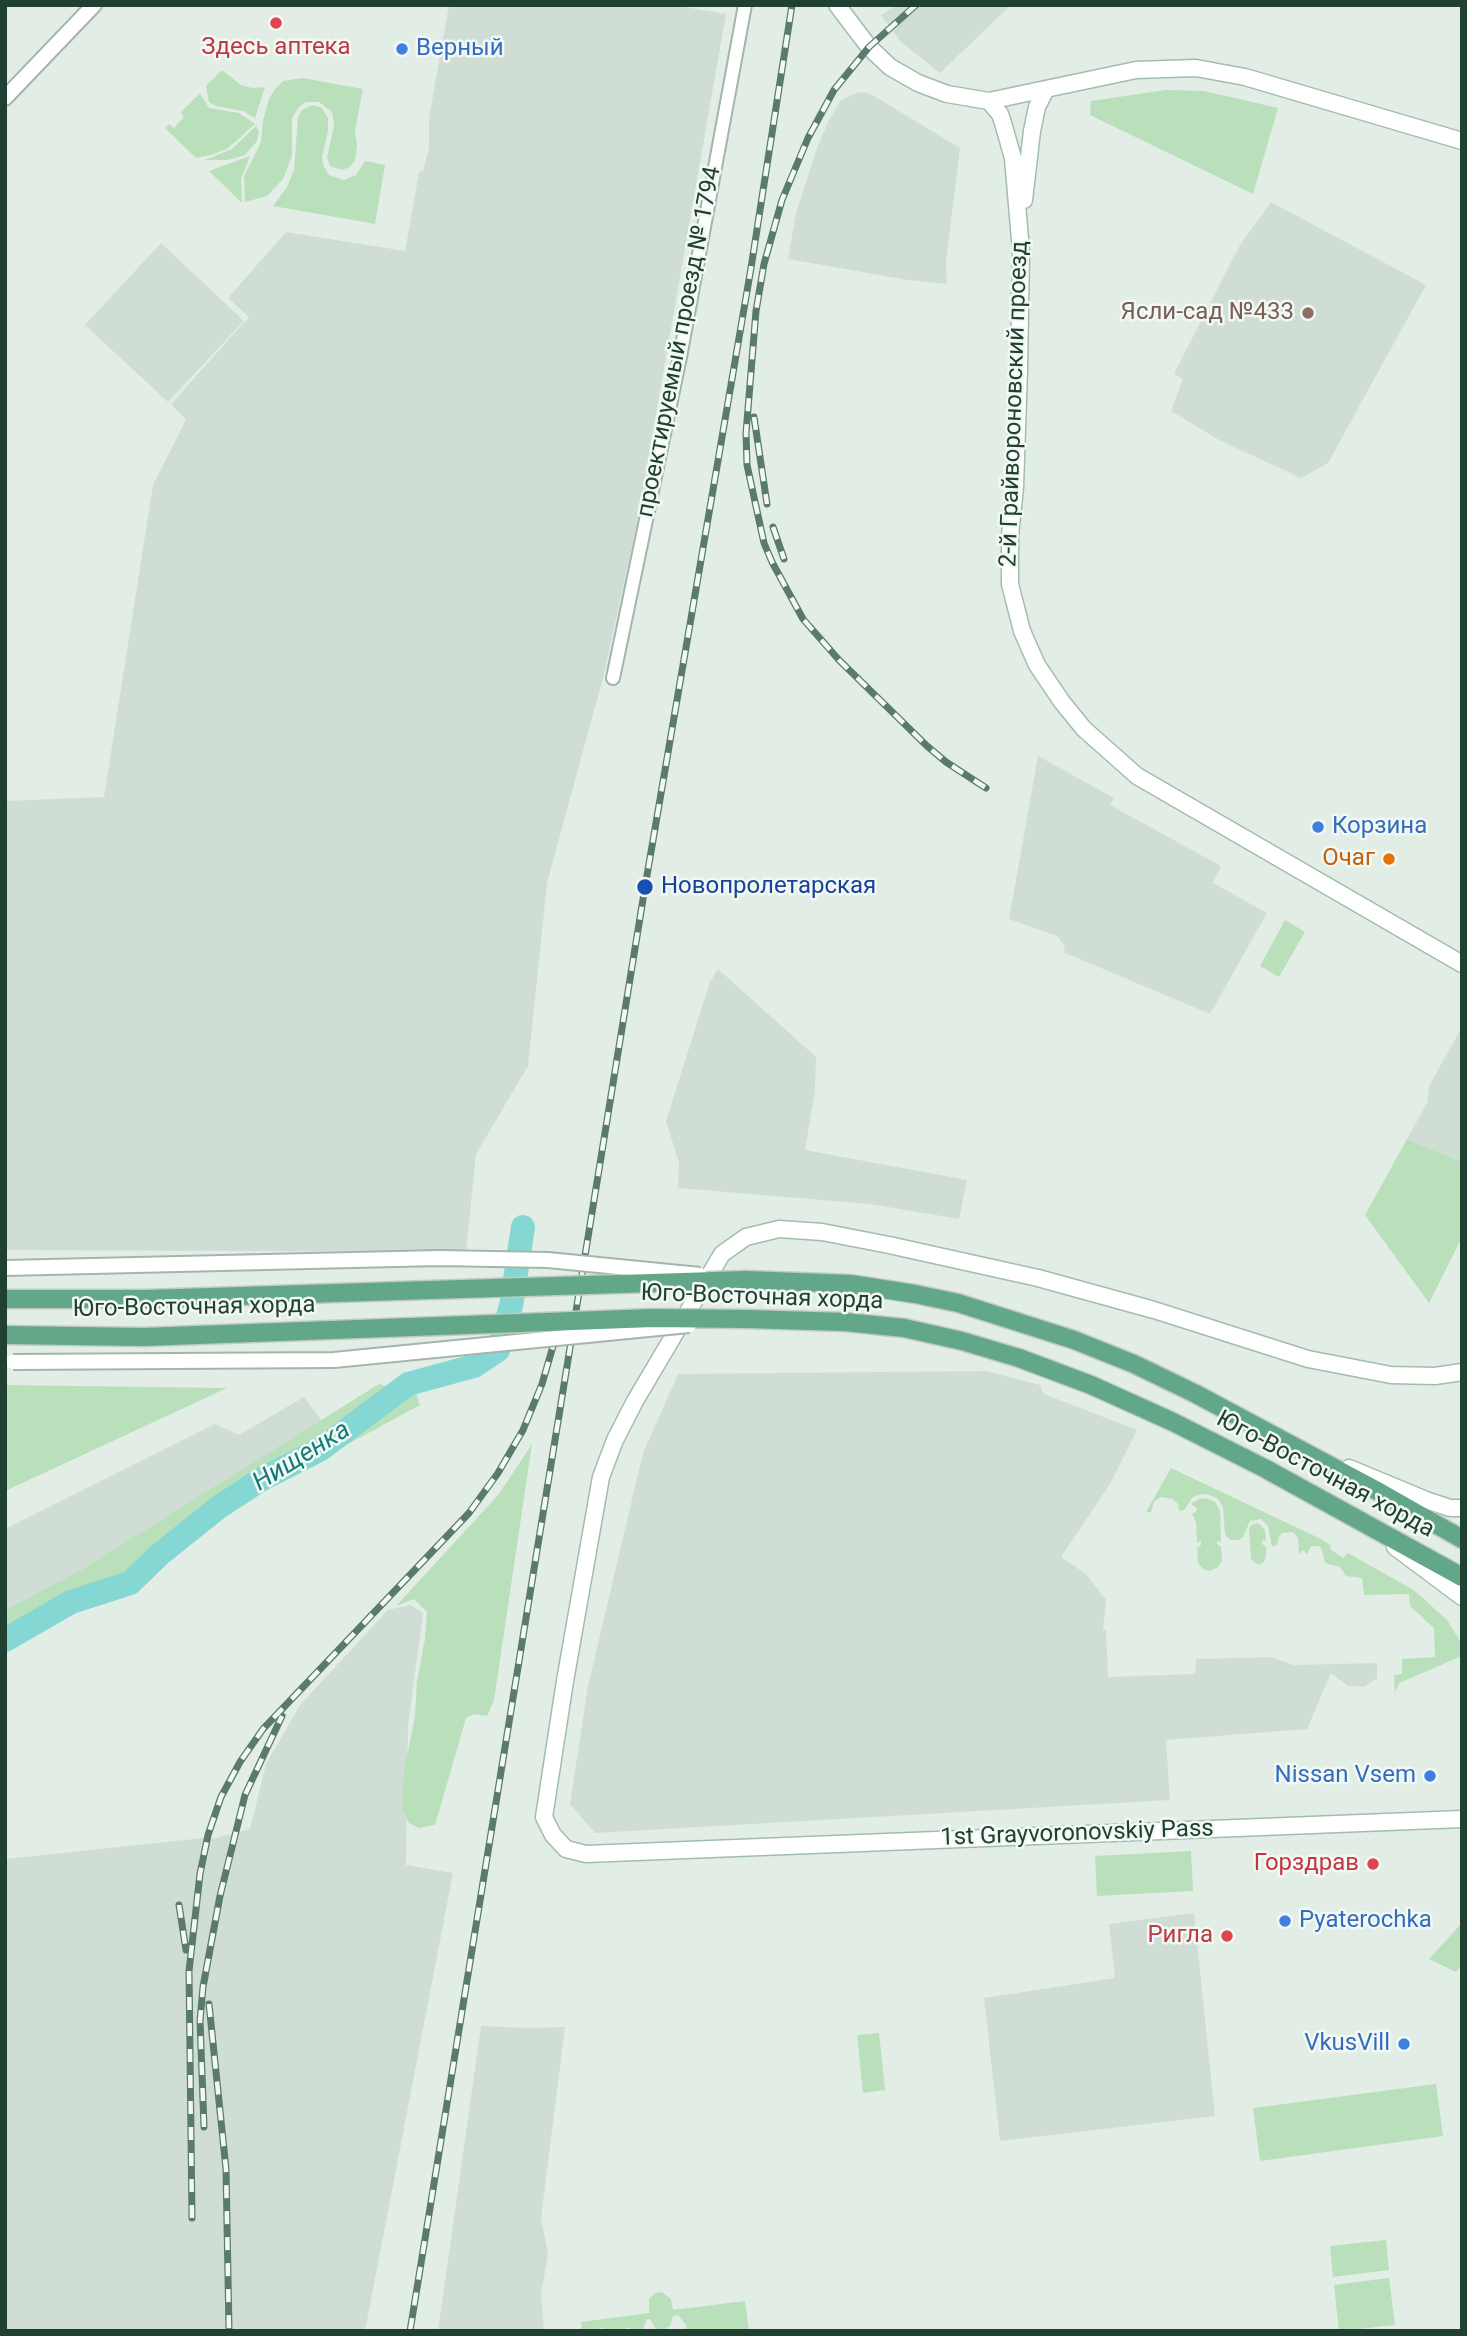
<!DOCTYPE html>
<meta charset="utf-8">
<style>
body{margin:0}
#map{position:relative;width:1467px;height:2336px;overflow:hidden;background:#e2ede6;font-family:Roboto,sans-serif}
canvas{display:block}
.frame{position:absolute;inset:0;border:7px solid #204031;pointer-events:none}
</style>
<div id="map">
<canvas width="1467" height="2336"></canvas>
<div class="frame"></div>
</div>
<script>
const c = document.querySelector('canvas').getContext('2d');
c.lineJoin = 'round';
function paint(path, color) {
  c.fillStyle = color;
  c.fill(path, 'evenodd');
}
function shape(rows) {
  const path = new Path2D();
  for (const r of rows) {
    path.moveTo(r[0], r[1]);
    for (let i = 2; i < r.length; i += 2) path.lineTo(r[i], r[i + 1]);
  }
  return path;
}
function stroke(path, color, width, dash) {
  c.strokeStyle = color;
  c.lineWidth = width;
  c.lineCap = dash ? 'butt' : 'round';
  c.setLineDash(dash || []);
  c.stroke(path);
}
function write(font, color, halo, rows, align = 'center') {
  c.font = font + ' Roboto,sans-serif';
  c.lineWidth = 5;
  c.setLineDash([]);
  c.textBaseline = 'middle';
  c.strokeStyle = halo;
  c.fillStyle = color;
  for (const [text, x, y, turn = 0] of rows) {
    c.save();
    c.translate(x, y);
    c.rotate((+turn || 0) * Math.PI / 180);
    c.textAlign = isNaN(turn) ? turn : align;
    if (halo) c.strokeText(text, 0, 0);
    c.fillText(text, 0, 0);
    c.restore();
  }
}
paint(shape([
 [449,5,673,5,726,14,636,528,603,678,547,883,528,1066,476,1154,466,1252,5,1250,5,801,104,797,153,485,186,420,171,404,249,317,228,298,286,232,405,251,419,172,423,171,429,148,429,118],
 [898,5,1011,5,940,73,901,42,881,15],
 [859,92,869,93,960,148,946,262,947,284,908,280,788,259,796,213,817,148,828,122,841,100],
 [1271,202,1426,285,1328,463,1301,478,1219,440,1171,411,1183,379,1174,374,1240,245],
 [161,243,244,321,168,402,85,325],
 [1038,756,1114,798,1110,805,1221,866,1213,883,1267,913,1210,1014,1063,952,1065,946,1057,936,1009,919],
 [718,969,816,1057,815,1091,805,1150,967,1180,959,1219,870,1204,678,1188,679,1163,666,1121,710,982],
 [1462,1027,1462,1162,1407,1139,1427,1103,1429,1086],
 [986,1371,1040,1385,1044,1394,1137,1430,1110,1484,1061,1557,1086,1574,1106,1600,1103,1630,1106,1630,1108,1677,1195,1674,1196,1659,1270,1657,1294,1665,1377,1663,1377,1678,1364,1687,1348,1686,1331,1673,1307,1729,1166,1740,1170,1800,595,1833,570,1804,588,1686,643,1453,678,1374],
 [304,1397,322,1421,84,1568,5,1610,5,1529,215,1424,239,1435],
 [410,1605,423,1613,408,1726,406,1865,453,1873,365,2331,5,2331,5,1859,204,1838,212,1839,250,1829,266,1764,300,1705,388,1610],
 [1194,1913,1215,2116,1000,2141,984,1998,1115,1978,1109,1924],
 [481,2026,529,2028,565,2027,541,2218,548,2254,541,2295,544,2331,438,2331]
]), '#d0ddd4');
paint(shape([
 [222,70,241,85,252,88,265,87,255,118,243,111,216,106,209,102,206,86],
 [303,78,363,89,355,130,357,146,355,160,350,167,342,170,330,166,327,157,334,126,332,112,319,102,306,102,299,107,292,118,292,156,283,179,267,196,245,202,244,176,261,142,263,120,269,99,275,89,283,81],
 [1166,90,1204,91,1278,108,1253,194,1090,115,1091,101],
 [200,93,209,108,239,113,255,124,227,149,211,155,196,158,165,128,169,124,174,128,184,117,181,112],
 [313,105,322,108,328,118,328,131,322,157,323,165,329,175,344,180,356,175,365,161,385,165,375,224,273,206,287,187,294,170,298,117,302,110],
 [256,126,259,131,257,141,245,155,228,160,205,160,232,149],
 [250,156,241,179,242,203,209,171],
 [1285,920,1305,932,1279,977,1260,966],
 [1407,1139,1462,1162,1462,1237,1429,1303,1365,1215],
 [379,1384,416,1393,420,1405,256,1494,5,1654,5,1610,84,1568],
 [5,1385,227,1388,5,1491],
 [532,1444,494,1700,487,1716,474,1714,466,1718,435,1825,419,1828,409,1823,402,1809,404,1772,415,1716,417,1681,425,1639,427,1612,414,1599,396,1606,499,1494],
 [1171,1468,1323,1540,1331,1546,1330,1549,1343,1558,1348,1553,1415,1591,1447,1620,1460,1641,1462,1656,1399,1683,1395,1692,1398,1753,1394,1675,1402,1674,1402,1659,1435,1657,1434,1628,1410,1606,1409,1594,1364,1595,1362,1578,1346,1576,1340,1567,1325,1563,1322,1550,1319,1546,1311,1546,1307,1554,1303,1550,1299,1554,1298,1538,1293,1532,1282,1533,1279,1537,1277,1545,1272,1547,1268,1526,1261,1519,1250,1521,1243,1537,1238,1540,1230,1540,1225,1534,1223,1507,1218,1499,1210,1495,1201,1494,1193,1497,1184,1510,1179,1511,1178,1504,1172,1499,1161,1497,1154,1502,1151,1512,1146,1512],
 [1206,1498,1215,1502,1220,1510,1221,1542,1217,1541,1217,1544,1221,1547,1222,1561,1218,1567,1210,1571,1203,1569,1198,1563,1197,1548,1201,1545,1201,1541,1197,1543,1196,1522,1192,1514,1196,1512,1197,1508,1191,1504,1199,1499],
 [1258,1523,1265,1530,1266,1541,1262,1540,1262,1544,1266,1547,1266,1555,1264,1562,1258,1565,1251,1559,1249,1530,1251,1525],
 [1191,1851,1193,1891,1097,1896,1095,1856],
 [1462,1923,1462,1966,1456,1972,1429,1959],
 [879,2033,885,2090,863,2093,857,2035],
 [1436,2084,1443,2136,1260,2161,1253,2108],
 [1386,2240,1389,2270,1333,2277,1330,2246],
 [1389,2278,1395,2325,1339,2331,1334,2285],
 [662,2292,671,2299,673,2310,745,2301,749,2331,687,2331,686,2325,678,2315,673,2316,670,2326,663,2330,655,2328,650,2319,647,2319,642,2331,633,2331,629,2327,623,2331,613,2329,604,2331,604,2328,582,2331,581,2322,649,2313,649,2299,655,2293]
]), '#b9e0bb');
stroke(shape([
 [5,1640,71,1602,130,1583,159,1555,219,1507,262,1479,321,1449,408,1384,474,1366,498,1350,511,1306,523,1227]
]), '#85d7d3', 24);
const minor = shape([
 [613,678,680,357,745,5]
]);
const tertiary = shape([
 [5,98,94,5]
]);
const secondary = shape([
 [837,5,869,47,890,67,918,83,947,94,989,101,1000,114,1003,123,1013,158,1021,251,1019,369,1015,487,1010,536,1010,584,1022,631,1037,665,1062,702,1084,729,1137,776,1462,964],
 [989,101,1136,70,1196,68,1245,77,1462,141],
 [1024,200,1032,131,1037,107,1046,89],
 [1462,1372,1435,1376,1391,1375,1308,1359,1154,1310,1038,1278,889,1245,822,1232,779,1229,746,1237,722,1254,635,1401,615,1440,601,1477,565,1681,544,1817,553,1835,566,1849,586,1854,1462,1819],
 [1349,1468,1426,1500,1450,1508,1462,1508],
 [1395,1547,1462,1597]
]);
const primary = shape([
 [746,1280,851,1284,915,1294,958,1303,1074,1340,1134,1364,1196,1394,1381,1493,1462,1539],
 [747,1319,845,1322,904,1328,962,1341,1019,1358,1091,1385,1173,1422,1266,1469,1462,1577]
]);
stroke(minor, '#a4b6ac', 16);
stroke(tertiary, '#a4b6ac', 18);
stroke(secondary, '#a2bdae', 19);
stroke(primary, '#c1cac5', 21);
stroke(minor, '#fff', 12);
stroke(tertiary, '#fff', 14);
stroke(secondary, '#fff', 16);
stroke(primary, '#62a787', 18);
const rail = shape([
 [916,5,869,47,834,90,808,138,782,200,764,264,756,311,746,433,747,465,764,543,772,562,803,619,839,660,927,746,946,762,986,788],
 [754,417,767,504],
 [773,527,784,559],
 [179,1905,186,1950],
 [209,2004,226,2169,229,2331],
 [204,2127,200,2021,203,1987,220,1896,245,1795,282,1716],
 [192,2218,189,1971,200,1874,208,1835,221,1797,240,1762,263,1729,469,1513,498,1473,523,1430,542,1384,556,1336],
 [410,2331,645,887,751,268,792,5]
]);
stroke(rail, '#5a7b6c', 7);
stroke(rail, '#f2f9f5', 4.5, [13]);
const tertiaryBridge = shape([
 [5,1268,440,1258,548,1260,700,1275],
 [13,1362,334,1360,689,1325]
]);
const primaryBridge = shape([
 [5,1299,147,1299,746,1280],
 [5,1335,144,1337,653,1318,747,1319]
]);
stroke(tertiaryBridge, '#a4b6ac', 18, []);
stroke(primaryBridge, '#c1cac5', 21, []);
stroke(tertiaryBridge, '#fff', 14);
stroke(primaryBridge, '#62a787', 18);
for (const [x, y, r, color] of [
 [276,23,7,"#e0444e"],
 [402,49,7,"#3f7fe0"],
 [1308,313,7,"#8d6e63"],
 [1318,827,7,"#3f7fe0"],
 [1389,859,7,"#e8710a"],
 [645,887,9,"#1a4fb4"],
 [1430,1776,7,"#3f7fe0"],
 [1373,1864,7,"#e0444e"],
 [1285,1921,7,"#3f7fe0"],
 [1227,1936,7,"#e0444e"],
 [1404,2044,7,"#3f7fe0"]
]) {
  const dot = new Path2D();
  dot.arc(x, y, r, 0, 2 * Math.PI);
  c.fillStyle = color;
  c.fill(dot);
  stroke(dot, '#f2f9f5', 2.5);
}
write('24px', '#be3a42', '#f2f9f5', [
 ["Здесь аптека",276,48,"center"],
 ["Горздрав",1359,1864],
 ["Ригла",1213,1936]
], 'right');
write('24px', '#366cbe', '#f2f9f5', [
 ["Верный",416,49],
 ["Корзина",1332,827],
 ["Nissan Vsem",1416,1776,"right"],
 ["Pyaterochka",1299,1921],
 ["VkusVill",1390,2044,"right"]
], 'left');
write('24px', '#785e54', '#f2f9f5', [
 ["Ясли-сад №433",1294,313]
], 'right');
write('24px', '#204031', '#f2f9f5', [
 ["проектируемый проезд № 1794",680,342,-79],
 ["2-й Грайвороновский проезд",1015,404,-88],
 ["Юго-Восточная хорда",762,1298,2],
 ["Юго-Восточная хорда",194,1308,-1],
 ["Юго-Восточная хорда",1325,1475,28],
 ["1st Grayvoronovskiy Pass",1077,1834,-2]
]);
write('24px', '#c56008', '#f2f9f5', [
 ["Очаг",1375,859]
], 'right');
write('24px', '#164399', '#f2f9f5', [
 ["Новопролетарская",661,887]
], 'left');
write('italic 26px', '#157b79', '#f2f9f5', [
 ["Нищенка",302,1457,-32]
]);
</script>
